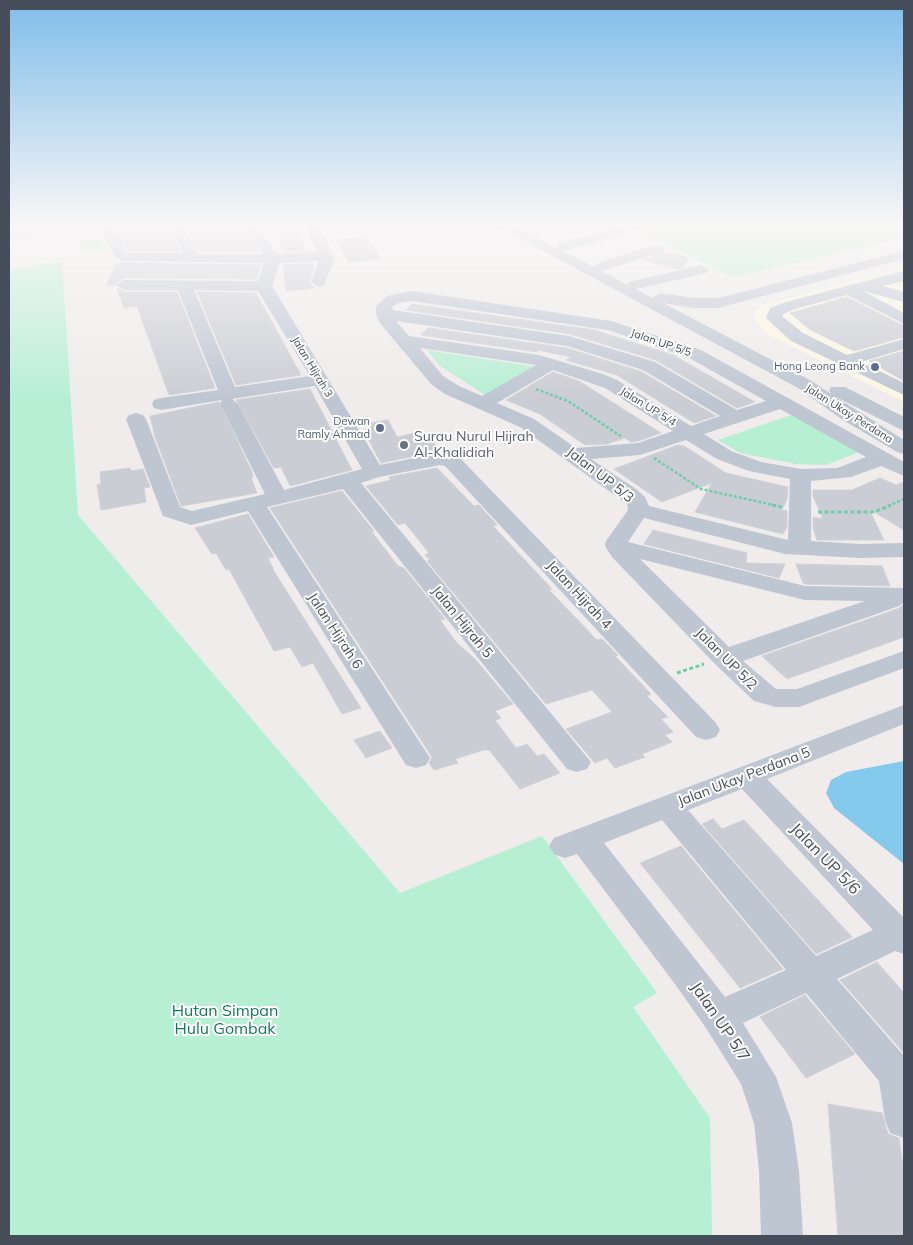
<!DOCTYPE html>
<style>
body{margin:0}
#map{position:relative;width:913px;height:1245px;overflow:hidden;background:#efeceb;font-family:Mulish,sans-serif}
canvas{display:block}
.frame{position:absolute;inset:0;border:10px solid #444d59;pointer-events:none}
</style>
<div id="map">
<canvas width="913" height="1245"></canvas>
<div class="frame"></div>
</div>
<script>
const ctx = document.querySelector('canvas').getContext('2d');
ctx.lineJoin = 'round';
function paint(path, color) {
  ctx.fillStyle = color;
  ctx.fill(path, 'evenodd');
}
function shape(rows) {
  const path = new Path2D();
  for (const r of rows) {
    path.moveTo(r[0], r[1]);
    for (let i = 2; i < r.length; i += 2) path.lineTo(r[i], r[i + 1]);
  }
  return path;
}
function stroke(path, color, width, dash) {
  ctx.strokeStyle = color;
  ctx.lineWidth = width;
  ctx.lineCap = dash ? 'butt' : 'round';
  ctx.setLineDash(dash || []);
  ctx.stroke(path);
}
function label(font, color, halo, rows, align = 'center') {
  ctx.font = font + ' Mulish,sans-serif';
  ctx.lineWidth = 4;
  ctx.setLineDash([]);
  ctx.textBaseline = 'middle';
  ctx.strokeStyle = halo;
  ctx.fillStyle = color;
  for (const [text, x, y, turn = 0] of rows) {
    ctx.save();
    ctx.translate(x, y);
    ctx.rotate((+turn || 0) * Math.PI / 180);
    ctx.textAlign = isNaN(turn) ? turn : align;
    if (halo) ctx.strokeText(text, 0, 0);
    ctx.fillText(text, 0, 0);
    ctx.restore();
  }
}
const commercial = shape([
 [904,267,904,402,767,334,757,324,754,314,760,306]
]);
const green = shape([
 [629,225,904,225,904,238,732,277],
 [100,237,107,249,85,252,79,240],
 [62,261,78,515,400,893,542,836,657,993,633,1007,710,1118,712,1236,9,1236,9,270],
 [427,350,458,355,537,367,485,395,440,366],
 [791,415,859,452,826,465,796,464,740,453,718,440]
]);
const water = shape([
 [904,761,904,864,834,808,826,793,831,780,846,772]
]);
const building = shape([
 [9,225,50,225,50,232,9,240,9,225],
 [114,225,166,225,180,251,128,251,114,225],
 [184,225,241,225,259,252,199,252,184,225],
 [278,225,296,225,305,251,282,252,278,225],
 [366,237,381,259,349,262,336,240,366,237],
 [663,253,675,254,690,258,681,268,676,269,643,260,663,253],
 [121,263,122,263,261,265,257,279,124,278,114,285,106,286,117,264,121,263],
 [312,263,314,268,309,283,315,288,286,291,283,265,312,263],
 [117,288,124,292,177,292,215,388,169,395,137,306,124,308,117,288],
 [197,292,256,293,301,375,236,385,197,292],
 [847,297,904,326,904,337,854,351,809,329,790,313,847,297],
 [412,304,594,330,673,355,755,402,737,408,656,360,570,334,406,310,412,304],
 [428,328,567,348,642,372,716,416,694,423,617,375,566,360,571,357,538,350,537,352,421,335,428,328],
 [904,351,904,381,869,361,904,351],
 [553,372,579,381,661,433,638,441,631,442,625,438,607,444,585,445,540,414,506,400,553,372],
 [310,389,352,470,290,486,281,467,274,468,236,400,310,389],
 [219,402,252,472,253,478,251,478,257,493,181,506,155,437,150,416,219,402],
 [388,420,397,437,423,431,439,448,424,451,426,453,424,454,381,463,365,433,369,432,365,424,388,420],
 [678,445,684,446,726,473,788,487,787,499,782,510,787,511,787,527,783,534,695,512,712,483,662,502,614,469,678,445],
 [130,468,131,471,143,469,150,487,144,488,146,502,101,510,97,485,101,484,100,472,130,468],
 [437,468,474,506,479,505,497,525,493,526,552,589,549,590,597,640,602,639,618,655,615,656,651,694,647,696,668,717,661,719,673,732,665,735,672,742,642,754,645,757,615,768,607,758,595,763,566,729,612,712,592,690,546,704,427,561,430,560,425,555,429,553,405,523,398,525,366,486,391,480,389,477,437,468],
 [880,478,896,485,904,482,904,530,869,509,884,540,817,540,813,528,813,517,823,519,813,496,813,490,852,490,880,478],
 [342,491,374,531,371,531,398,566,404,568,445,619,440,620,457,643,475,659,513,704,495,711,501,718,495,720,516,748,527,744,537,756,544,754,560,773,520,789,489,750,484,750,455,759,458,763,434,770,429,763,432,757,270,508,342,491],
 [248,514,274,557,268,558,275,573,361,708,342,714,313,663,302,667,290,647,274,651,229,569,226,570,216,553,212,554,195,528,248,514],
 [653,530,747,553,746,563,785,564,779,578,644,544,653,530],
 [796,564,882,566,890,586,805,584,803,583,796,564],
 [904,604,904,637,787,679,762,656,900,608,904,604],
 [380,731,392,748,366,758,354,740,380,731],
 [713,819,722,829,744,820,852,937,816,954,702,824,713,819],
 [681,846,783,969,740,988,640,863,681,846],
 [877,962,904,993,904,1053,840,980,877,962],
 [805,995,855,1054,806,1078,760,1017,805,995],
 [828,1104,882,1113,888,1134,899,1138,904,1176,904,1236,838,1236,828,1104]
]);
const pathFar1 = shape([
 [536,389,568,401,622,437],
 [654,458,701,489,778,506],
 [888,506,904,499]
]);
const path = shape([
 [772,505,782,507],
 [818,512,874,512,891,505],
 [677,673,704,664]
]);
const minor = shape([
 [98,225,112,225,127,253,183,253,168,225,182,225,198,254,263,254,243,225,257,225,277,254,317,252,305,225,319,225,333,256,333,263,324,285,319,287,311,282,319,261,279,263,272,286,380,465,440,453,459,457,716,723,720,730,716,737,706,740,696,737,445,466,440,465,379,477,361,483,591,762,587,769,577,772,567,769,343,489,267,507,430,758,426,765,416,768,406,765,248,511,191,525,163,516,126,419,129,415,136,413,143,415,146,419,180,507,192,511,265,494,220,404,222,400,161,410,154,408,152,404,154,400,161,398,218,390,178,290,124,290,116,285,124,280,258,281,264,263,122,261,115,257,98,225],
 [194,290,258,291,310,376,235,387,194,290],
 [315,386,362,469,284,490,238,404,232,399,315,386],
 [495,225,513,225,556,248,558,244,609,230,605,225,620,225,625,231,619,236,563,251,594,267,596,264,652,246,662,246,664,249,662,252,602,271,627,285,629,282,701,265,709,270,706,273,636,289,652,298,660,293,694,298,718,298,904,251,904,259,718,308,694,308,663,303,810,380,831,394,829,391,831,387,845,387,904,417,904,431,834,396,904,440,904,454,897,452,843,420,798,388,495,225],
 [904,271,904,281,883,286,904,292,904,302,863,291,904,313,904,324,847,295,798,308,783,314,783,317,803,333,847,355,904,339,904,349,861,362,904,383,904,395,791,341,766,318,770,308,786,302,904,271],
 [412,291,611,321,701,350,904,462,904,476,881,466,851,477,811,481,811,541,860,544,904,543,904,557,860,558,785,554,644,518,628,542,805,586,904,588,904,602,899,606,743,661,776,689,797,689,904,651,904,668,799,707,776,707,754,701,715,664,612,557,605,546,606,541,628,510,627,504,520,427,445,394,431,384,379,322,376,314,376,306,387,296,412,291],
 [412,301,608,330,689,358,766,401,737,410,655,362,569,336,393,310,392,307,398,303,412,301],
 [396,321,567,346,643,370,720,416,691,426,617,380,603,374,539,355,409,336,396,321],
 [420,348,536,365,482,396,459,386,443,376,420,348],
 [553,370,605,388,673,431,638,443,576,448,534,419,497,403,553,370],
 [780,409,866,457,837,468,801,469,761,462,731,451,704,434,780,409],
 [686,440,717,459,749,471,790,479,788,540,649,506,645,497,636,489,591,459,640,455,686,440],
 [640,559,805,600,865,601,729,647,640,559],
 [904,705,904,724,767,779,904,918,904,954,895,951,837,979,904,1056,904,1138,890,1133,885,1120,879,1081,806,993,743,1023,776,1077,792,1123,799,1171,803,1236,761,1236,759,1171,754,1123,741,1084,706,1028,675,984,577,854,565,858,554,854,549,846,554,838,904,705],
 [742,789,873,930,816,956,688,810,742,789],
 [662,820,786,970,725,997,604,843,662,820]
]);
const markers = [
 [875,367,5,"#5c6f8a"],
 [380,428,5,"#5c6f8a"],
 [404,445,5,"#6b7280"]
];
const farStreetnames = [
 ["Jalan UP 5/5",661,343,19],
 ["Jalan Hijrah 3",312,367,59],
 ["Jalan UP 5/4",648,407,32],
 ["Jalan Ukay Perdana",849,414,32]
];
const farServicenames = [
 ["Hong Leong Bank",865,367],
 ["Dewan",370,422],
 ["Ramly Ahmad",370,435]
];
const worshipNames = [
 ["Surau Nurul Hijrah",414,437],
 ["Al-Khalidiah",414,453]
];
const streetNames = [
 ["Jalan UP 5/3",600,475,38],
 ["Jalan Hijrah 4",579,595,47],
 ["Jalan Hijrah 5",462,622,51],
 ["Jalan Hijrah 6",335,631,57],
 ["Jalan UP 5/2",726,659,45],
 ["Jalan Ukay Perdana 5",744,777,-21]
];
const nearStreetnames = [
 ["Jalan UP 5/6",825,859,46],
 ["Jalan UP 5/7",720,1022,56]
];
const nearParknames = [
 ["Hutan Simpan",225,1011],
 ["Hulu Gombak",225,1029]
];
paint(commercial, '#fcf7e3');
paint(green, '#b7efd3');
paint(water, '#83caed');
paint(building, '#cbcdd4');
stroke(building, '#cfd1d8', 1);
stroke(pathFar1, '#6fcdaa', 2.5, [3, 2]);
stroke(path, '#6fcdaa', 3, [4, 2.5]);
paint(minor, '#bec6d2');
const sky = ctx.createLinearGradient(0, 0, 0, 400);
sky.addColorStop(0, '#7fbdea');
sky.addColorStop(0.56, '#f8f6f6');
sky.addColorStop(1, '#f8f6f600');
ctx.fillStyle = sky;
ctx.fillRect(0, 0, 913, 400);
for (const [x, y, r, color] of markers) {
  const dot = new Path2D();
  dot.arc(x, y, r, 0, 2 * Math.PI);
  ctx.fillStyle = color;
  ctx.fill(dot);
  stroke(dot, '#fff', 2);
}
label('11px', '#444d59', '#fff', farStreetnames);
label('11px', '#4e5e75', '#fff', farServicenames, 'right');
label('14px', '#5b616d', '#fff', worshipNames, 'left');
label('14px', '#444d59', '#fff', streetNames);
label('16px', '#444d59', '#fff', nearStreetnames);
label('16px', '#147b54', '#fff', nearParknames);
</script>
